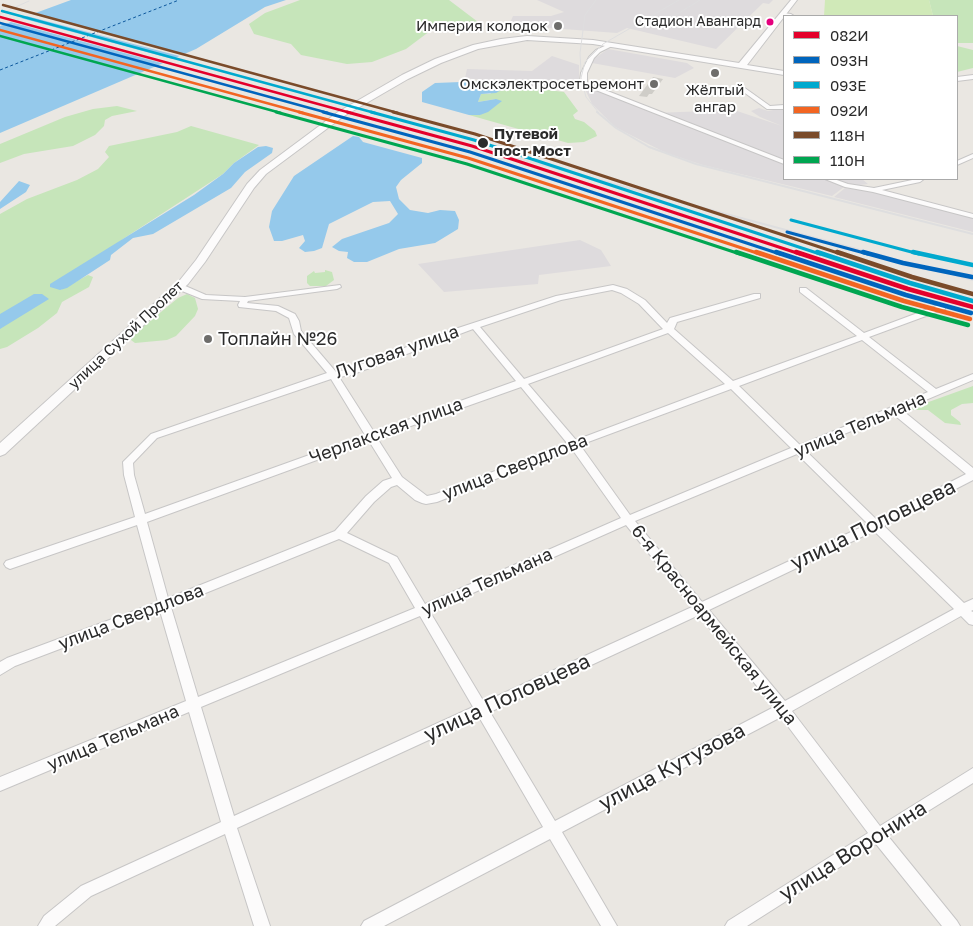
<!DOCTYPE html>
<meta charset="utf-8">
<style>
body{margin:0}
#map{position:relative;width:973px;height:926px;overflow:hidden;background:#eae7e2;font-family:"Golos Text",sans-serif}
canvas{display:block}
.legend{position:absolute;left:783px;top:15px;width:175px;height:165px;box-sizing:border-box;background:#fff;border:1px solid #aaa;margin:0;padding:6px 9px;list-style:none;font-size:15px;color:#2b2b2b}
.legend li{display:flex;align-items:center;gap:10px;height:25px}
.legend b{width:25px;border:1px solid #aaa}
</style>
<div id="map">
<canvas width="973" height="926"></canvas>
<ul class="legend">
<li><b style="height:6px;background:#e4002b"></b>082И</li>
<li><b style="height:6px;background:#0065bd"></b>093Н</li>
<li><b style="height:6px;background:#00a9ce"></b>093Е</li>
<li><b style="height:6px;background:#f26522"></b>092И</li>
<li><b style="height:6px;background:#7a4b2a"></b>118Н</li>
<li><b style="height:6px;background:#00a651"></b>110Н</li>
</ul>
</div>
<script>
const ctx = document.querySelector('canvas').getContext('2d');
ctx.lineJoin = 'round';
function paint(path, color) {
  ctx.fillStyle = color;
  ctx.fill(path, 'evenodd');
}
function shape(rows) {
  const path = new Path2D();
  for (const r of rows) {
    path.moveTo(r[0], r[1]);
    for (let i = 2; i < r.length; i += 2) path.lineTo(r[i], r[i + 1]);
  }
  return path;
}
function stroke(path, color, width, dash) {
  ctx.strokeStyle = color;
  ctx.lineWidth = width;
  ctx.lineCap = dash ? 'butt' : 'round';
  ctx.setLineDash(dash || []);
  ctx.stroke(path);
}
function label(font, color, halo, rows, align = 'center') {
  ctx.font = font + ' "Golos Text",sans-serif';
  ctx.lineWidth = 4;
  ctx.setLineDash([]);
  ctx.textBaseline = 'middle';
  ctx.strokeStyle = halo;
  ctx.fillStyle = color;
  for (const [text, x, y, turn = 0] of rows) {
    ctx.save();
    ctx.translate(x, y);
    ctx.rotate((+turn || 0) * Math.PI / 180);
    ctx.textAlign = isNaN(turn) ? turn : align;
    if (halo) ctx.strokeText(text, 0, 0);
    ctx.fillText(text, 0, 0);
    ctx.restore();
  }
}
const industrial = shape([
 [537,0,773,0,769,4,763,3,716,49,627,28,617,33,509,25,513,16,551,16,564,12],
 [608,49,687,63,694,68,675,78,592,63,595,58],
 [552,56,579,65,579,88,566,90,465,78,467,69,532,71],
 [584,87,587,87,654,113,734,110,782,126,760,117,751,111,759,108,768,111,784,108,784,179,862,179,868,184,844,187,832,196,703,165,666,153,615,127,592,104],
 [845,188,869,191,973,217,973,232,834,197],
 [580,240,601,250,611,266,539,275,538,284,444,292,418,264]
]);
const green = shape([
 [300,0,449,0,478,22,474,27,462,29,446,28,430,31,406,49,372,62,347,64,301,55,291,44,254,34,249,24,265,13],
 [929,0,973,0,973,43,957,43,957,16,933,16],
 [957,46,973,50,973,68,957,72],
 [469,80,564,92,578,111,573,115,575,119,584,122,595,131,597,136,584,142,568,143,469,115,480,115,496,99,478,102,481,94,490,94,497,88,488,88,481,83],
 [117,106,137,111,112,116,105,120,104,126,95,135,73,146,24,154,0,163,0,144,65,117,93,109],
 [191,126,259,145,234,163,223,174,123,239,60,290,88,275,93,277,89,287,62,302,57,313,38,328,7,347,0,349,0,214,27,199,77,180,98,169,109,157,105,152,109,146,177,132],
 [325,270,332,272,334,280,326,286,310,286,307,283,307,276,314,271,315,273,325,272],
 [187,294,195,298,198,309,195,316,176,336,167,340,135,343,131,340,133,335,178,298],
 [973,386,973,403,962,404,951,410,951,415,960,422,961,425,945,423,928,410,913,410,912,408]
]);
const pitch = shape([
 [825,0,929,0,933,16,824,16]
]);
const water = shape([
 [71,0,286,0,265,7,196,49,0,133,0,26],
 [469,80,481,83,488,88,497,88,501,90,496,93,481,94,478,102,496,99,502,101,488,112,480,115,469,115,422,102,422,92,435,83,461,82],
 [353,136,359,137,363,142,422,158,422,163,401,180,396,187,399,199,410,210,428,213,440,210,455,211,459,220,458,229,435,243,399,249,367,262,354,262,347,258,348,252,339,251,332,247,342,239,389,223,398,214,390,201,373,202,329,224,322,248,314,251,305,252,299,248,305,241,303,235,282,241,274,241,269,227,272,211,294,176],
 [266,146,273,148,272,153,245,172,231,188,153,234,133,238,111,255,110,260,67,288,60,290,50,287,50,284,194,195,223,174,234,163,258,147],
 [19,181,30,185,26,192,0,209,0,202],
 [34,294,42,294,49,299,0,329,0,314]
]);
const pier = shape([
 [29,13,188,55,183,57,23,15],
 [17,17,176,60,165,64,7,21]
]);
const ferry = shape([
 [0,70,179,0]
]);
const building = shape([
 [653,77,663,79,652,94,649,94,647,97,639,96]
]);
const street = shape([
 [783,13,791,14,794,16,781,16,783,13],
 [609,44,614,45,600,52,594,58,587,73,587,83,784,160,784,164,583,85,580,81,581,73,589,57,596,50,609,44],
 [738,86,742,86,770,106,784,105,784,109,767,109,738,88,738,86],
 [973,154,973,158,957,165,957,161,973,154],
 [825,179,834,179,848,184,874,188,917,179,924,179,920,182,882,190,973,214,973,218,873,192,845,187,825,179],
 [177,285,183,285,206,295,245,297,340,285,341,287,337,289,248,301,247,303,278,306,295,314,299,321,301,331,336,372,346,370,452,330,556,296,613,285,627,289,645,300,667,323,670,318,754,294,760,294,760,298,677,322,674,329,733,381,857,336,800,292,800,288,806,288,864,333,939,305,945,305,945,309,869,337,936,389,973,374,973,380,902,410,973,468,973,480,884,526,964,603,973,599,973,610,971,611,973,612,973,625,969,624,961,616,792,711,880,826,973,768,973,783,888,836,957,921,960,926,942,926,876,844,747,926,725,926,728,921,868,833,781,717,562,832,617,926,601,926,550,839,384,926,361,926,364,921,543,827,479,717,237,828,270,926,254,926,225,834,91,896,55,926,38,926,44,916,81,886,221,822,189,712,0,791,0,777,186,701,160,611,15,666,0,675,0,662,7,658,158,602,137,525,10,569,6,567,4,564,6,561,135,517,124,475,123,462,151,434,327,373,294,334,289,318,276,311,239,307,238,305,240,301,202,299,177,289,177,285],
 [612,290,621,293,639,304,663,329,524,379,480,327,561,300,612,290],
 [473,329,516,381,374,432,339,377,351,375,473,329],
 [668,333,725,384,576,440,528,384,668,333],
 [862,340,928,392,800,445,739,386,862,340],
 [331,379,365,435,145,514,134,475,133,463,157,438,331,379],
 [521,387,567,443,436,494,427,496,402,477,377,438,521,387],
 [731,389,791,448,630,515,580,445,731,389],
 [893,414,966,474,877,520,805,450,893,414],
 [369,441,392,478,383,481,366,496,335,531,168,598,147,522,369,441],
 [572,449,621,518,425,604,397,557,347,533,374,502,391,487,397,485,415,500,422,503,426,504,437,502,572,449],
 [797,454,868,524,702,602,635,521,797,454],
 [626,525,692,607,484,702,430,612,626,525],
 [874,531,954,609,785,701,709,610,874,531],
 [339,539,389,563,415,608,198,697,171,607,339,539],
 [699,615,774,707,555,821,490,712,699,615],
 [420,616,473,707,234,816,201,707,420,616]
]);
const secondary = shape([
 [791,0,797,0,747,65,784,71,784,75,593,44,527,40,478,49,441,63,408,79,344,116,266,174,254,188,205,262,188,284,5,454,0,456,0,443,180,280,196,260,247,184,260,170,338,112,402,75,435,59,473,45,501,39,527,36,593,40,739,63,791,0],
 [973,75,973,79,957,81,957,77,973,75]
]);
const railFar1 = shape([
 [0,14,29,1],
 [641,28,679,13,700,0],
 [581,71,580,53,585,15,596,0],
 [599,113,586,97,581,78,585,62,603,44,679,0]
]);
const rail = shape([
 [597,112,616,128,649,147,696,164,973,234],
 [472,146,973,280]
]);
const rail1Far2 = shape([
 [0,17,351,113]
]);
const rail1Far1 = shape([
 [347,112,472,146,800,254]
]);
const rail1 = shape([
 [796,252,908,289,973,307]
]);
const rail2Far2 = shape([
 [0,23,328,113]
]);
const rail2Far1 = shape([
 [323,112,470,152,780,254],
 [787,232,868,254]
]);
const rail2 = shape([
 [776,252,906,295,971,313],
 [863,252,903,263,972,277]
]);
const rail3Far2 = shape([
 [2,11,375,113]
]);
const rail3Far1 = shape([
 [371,112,474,140,820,254],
 [791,220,919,254]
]);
const rail3 = shape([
 [817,252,910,283,973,301],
 [913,252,973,265]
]);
const rail4Far2 = shape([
 [0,30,303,113]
]);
const rail4Far1 = shape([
 [299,112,468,158,760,254]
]);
const rail4 = shape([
 [756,252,904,301,970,319]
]);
const rail5Far2 = shape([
 [3,5,398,113]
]);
const rail5Far1 = shape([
 [393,112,475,134,841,254]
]);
const rail5 = shape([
 [837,252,912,277,973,294]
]);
const rail6Far2 = shape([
 [0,36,281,113]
]);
const rail6Far1 = shape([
 [276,112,467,164,740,254]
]);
const rail6 = shape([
 [736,252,902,307,968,325]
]);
const markers = [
 [770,22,4.5,"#e5007d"],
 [558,26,5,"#6e6d6b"],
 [715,73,5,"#6e6d6b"],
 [654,84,5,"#6e6d6b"],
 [483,143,6,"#2b2b2b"],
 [208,339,5,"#6e6d6b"]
];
const farBusnames = [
 ["Стадион Авангард",761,22]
];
const farPoinames = [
 ["Империя колодок",548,26],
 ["Омскэлектросетьремонт",644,84],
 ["Жёлтый",715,90,"center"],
 ["ангар",715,107,"center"]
];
const farStopnames = [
 ["Путевой",494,134],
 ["пост Мост",494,151]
];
const farStreetnames = [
 ["улица Сухой Пролет",126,335,-43]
];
const poiNames = [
 ["Топлайн №26",218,339]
];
const streetNames = [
 ["Луговая улица",397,352,-19],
 ["улица Тельмана",860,425,-23],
 ["Черлакская улица",386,431,-20],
 ["улица Свердлова",515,467,-21],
 ["улица Тельмана",487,582,-24],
 ["улица Свердлова",131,617,-21],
 ["6-я Красноармейская улица",714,625,51],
 ["улица Тельмана",113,738,-23]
];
const nearStreetnames = [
 ["улица Половцева",873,525,-26],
 ["улица Половцева",507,698,-25],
 ["улица Кутузова",672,767,-28],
 ["улица Воронина",853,851,-32]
];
paint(industrial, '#dedbdd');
paint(green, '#c6e5ba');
paint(pitch, '#d0e9b8');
paint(water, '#95c9eb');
paint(pier, '#eae7e2');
stroke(ferry, '#0d589d', 1, [3, 2.5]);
paint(building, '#cfcdc8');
stroke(street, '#c7c6c6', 2);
stroke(secondary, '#c7c6c6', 2);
paint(street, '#fcfbfb');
paint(secondary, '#fcfbfb');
stroke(railFar1, '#dededf', 1);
stroke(rail, '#dededf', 2);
stroke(rail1Far2, '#e4002b', 2.5);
stroke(rail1Far1, '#e4002b', 3);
stroke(rail1, '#e4002b', 4.5);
stroke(rail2Far2, '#0065bd', 2.5);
stroke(rail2Far1, '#0065bd', 3);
stroke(rail2, '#0065bd', 4.5);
stroke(rail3Far2, '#00a9ce', 2.5);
stroke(rail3Far1, '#00a9ce', 3);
stroke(rail3, '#00a9ce', 4.5);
stroke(rail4Far2, '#f26522', 2.5);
stroke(rail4Far1, '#f26522', 3);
stroke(rail4, '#f26522', 4.5);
stroke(rail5Far2, '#7a4b2a', 2.5);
stroke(rail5Far1, '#7a4b2a', 3);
stroke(rail5, '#7a4b2a', 4.5);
stroke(rail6Far2, '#00a651', 2.5);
stroke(rail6Far1, '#00a651', 3);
stroke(rail6, '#00a651', 4.5);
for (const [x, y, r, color] of markers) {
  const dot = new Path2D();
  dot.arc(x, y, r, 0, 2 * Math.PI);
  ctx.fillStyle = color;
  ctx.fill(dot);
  stroke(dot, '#fff', 2);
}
label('14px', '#2b2b2b', '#fff', farBusnames, 'right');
label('15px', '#2b2b2b', '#fff', farPoinames, 'right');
label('bold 15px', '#2b2b2b', '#fff', farStopnames, 'left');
label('15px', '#2b2b2b', '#fff', farStreetnames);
label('18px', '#2b2b2b', '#fff', poiNames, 'left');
label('18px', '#2b2b2b', '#fff', streetNames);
label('21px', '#2b2b2b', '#fff', nearStreetnames);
</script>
